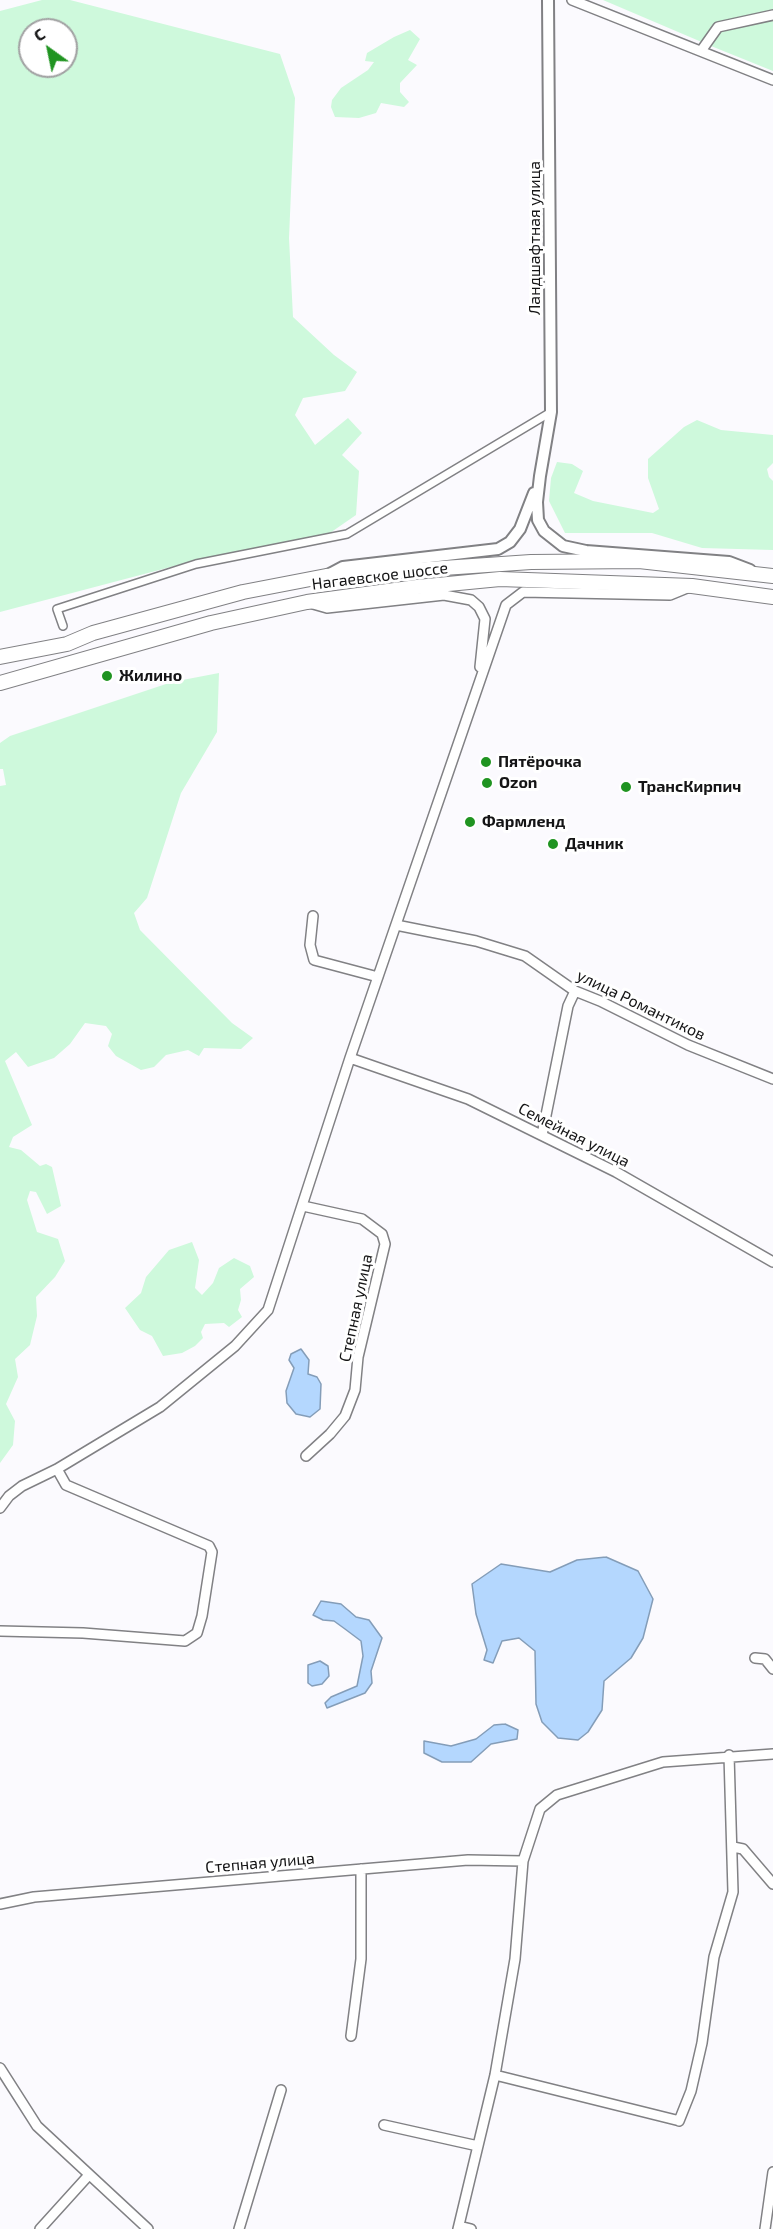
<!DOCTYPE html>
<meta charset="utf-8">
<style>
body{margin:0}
#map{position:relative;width:773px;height:2229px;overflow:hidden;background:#fbfafe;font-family:"Exo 2",sans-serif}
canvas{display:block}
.north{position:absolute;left:18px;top:18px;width:60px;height:60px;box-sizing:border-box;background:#fff;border:2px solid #a1a1a2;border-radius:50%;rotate:327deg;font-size:16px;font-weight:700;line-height:24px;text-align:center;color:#151516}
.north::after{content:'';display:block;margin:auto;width:21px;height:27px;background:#209421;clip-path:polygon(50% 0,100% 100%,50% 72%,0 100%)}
</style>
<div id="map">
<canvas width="773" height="2229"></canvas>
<div class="north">С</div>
</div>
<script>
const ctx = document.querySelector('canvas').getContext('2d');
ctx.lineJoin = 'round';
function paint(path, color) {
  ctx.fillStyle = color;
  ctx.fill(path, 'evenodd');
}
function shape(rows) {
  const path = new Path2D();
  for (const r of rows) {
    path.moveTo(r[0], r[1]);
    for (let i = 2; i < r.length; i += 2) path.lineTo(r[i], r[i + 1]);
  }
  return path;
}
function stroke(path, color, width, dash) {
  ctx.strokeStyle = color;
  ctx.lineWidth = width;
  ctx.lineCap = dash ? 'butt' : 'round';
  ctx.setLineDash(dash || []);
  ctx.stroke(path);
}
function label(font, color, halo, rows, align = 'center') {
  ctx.font = font + ' "Exo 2",sans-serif';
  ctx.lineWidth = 6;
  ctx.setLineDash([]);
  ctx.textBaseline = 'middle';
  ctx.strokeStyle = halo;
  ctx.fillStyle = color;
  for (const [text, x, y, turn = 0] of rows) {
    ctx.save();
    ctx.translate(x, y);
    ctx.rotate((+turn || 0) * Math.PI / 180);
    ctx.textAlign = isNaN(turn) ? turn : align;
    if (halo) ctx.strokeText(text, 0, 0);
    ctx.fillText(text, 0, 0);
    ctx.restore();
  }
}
const green = shape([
 [42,0,70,0,280,54,295,98,289,238,293,317,334,355,357,372,345,391,303,398,295,415,315,445,348,418,362,433,342,455,359,471,356,515,327,535,270,553,201,559,0,612,0,11],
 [30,30,66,30,66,66,30,66],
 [603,0,773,0,773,71,711,46],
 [410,30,420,39,408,60,417,65,400,83,400,92,409,102,404,107,381,103,376,113,359,118,335,117,331,107,332,100,341,88,368,70,374,62,365,61,367,53,394,37],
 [697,420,721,430,773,435,773,463,767,469,769,477,773,481,773,550,702,548,652,533,565,533,549,501,551,478,557,462,572,464,583,471,574,493,593,501,653,513,659,509,648,478,648,459,684,427],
 [219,673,217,732,181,793,147,898,134,913,140,930,232,1023,253,1038,241,1049,204,1048,199,1056,188,1050,166,1055,154,1067,141,1070,116,1056,108,1046,112,1034,106,1026,85,1023,70,1044,54,1058,28,1067,16,1052,5,1061,32,1125,13,1137,9,1147,21,1150,40,1166,46,1164,52,1167,61,1206,47,1214,36,1192,30,1191,27,1200,37,1232,58,1239,65,1261,55,1277,36,1297,37,1316,30,1345,15,1359,18,1377,6,1404,15,1421,13,1445,0,1463,0,786,6,785,3,769,0,769,0,743,10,736,172,682],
 [192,1242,199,1260,195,1288,202,1295,213,1283,219,1268,234,1258,250,1266,254,1277,240,1289,241,1300,238,1310,242,1317,229,1327,224,1323,205,1324,201,1332,203,1338,195,1346,182,1353,163,1356,152,1336,140,1330,125,1308,141,1293,146,1277,169,1250]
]);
const water = shape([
 [301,1349,309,1360,308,1374,317,1377,321,1384,320,1409,310,1417,296,1414,287,1403,286,1391,294,1368,289,1360,291,1354,301,1349],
 [606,1557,638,1571,653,1599,643,1638,631,1658,604,1681,602,1710,588,1732,578,1740,558,1738,542,1722,536,1704,535,1651,519,1638,502,1641,493,1663,484,1660,487,1650,476,1614,472,1584,501,1564,550,1572,577,1560,606,1557],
 [321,1601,341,1604,356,1617,369,1620,382,1638,371,1671,372,1683,365,1693,327,1708,325,1703,331,1697,357,1686,363,1656,361,1641,345,1629,334,1621,323,1620,313,1615,321,1601],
 [320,1661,328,1666,329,1676,322,1684,312,1686,308,1683,308,1665,320,1661],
 [505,1724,518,1730,517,1739,491,1744,471,1762,442,1762,424,1753,424,1741,451,1746,476,1739,494,1725,505,1724]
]);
const pedestrian = shape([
 [63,626,57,609,196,564,347,534,551,412]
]);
const minor = shape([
 [572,0,773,80],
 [701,51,718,27,773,15],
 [313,604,327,608,444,595,471,600,479,607,485,619,480,667],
 [313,916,310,945,314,960,378,977],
 [396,925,476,941,525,956,575,991,600,1001,688,1045,773,1079],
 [350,1058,468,1099,616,1172,773,1262],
 [542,1135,568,1006,575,991],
 [303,1206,362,1219,382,1234,385,1244,358,1357,355,1390,345,1416,330,1434,306,1456],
 [0,1508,9,1496,22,1486,57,1469,160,1407,235,1346,268,1310,350,1058,506,605,523,592,670,595,687,588],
 [0,1631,83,1633,185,1641,197,1633,202,1616,212,1552,209,1546,66,1485,57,1469],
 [755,1658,765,1659,773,1669],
 [733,1847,743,1849,773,1884],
 [0,1904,34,1897,468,1860,523,1861],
 [351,2036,361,1959,361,1869],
 [0,2068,37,2126,148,2229],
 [495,2075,676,2120],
 [679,2121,691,2091,702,2043,714,1957,733,1892,729,1755],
 [384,2125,478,2146],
 [459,2226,471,2229],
 [40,2229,88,2176],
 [239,2229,281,2090],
 [458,2229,495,2075,515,1959,523,1861,540,1809,557,1795,663,1762,773,1754],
 [765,2229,773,2172]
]);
const tertiary = shape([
 [548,0,551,412,540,476,537,502,538,520,544,531,563,546,586,551,729,562,750,570],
 [328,575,343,567,498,549,510,542,520,529,534,493]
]);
const primary = shape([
 [0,657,67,644,93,633,243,592,326,576,531,562,639,561,773,576],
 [0,683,211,623,307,602,417,587,500,579,692,586,773,597]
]);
const markers = [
 [107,676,6,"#209421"],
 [486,762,6,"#209421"],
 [487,783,6,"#209421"],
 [626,787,6,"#209421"],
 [470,822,6,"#209421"],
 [553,844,6,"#209421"]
];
const streetNames = [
 ["Ландшафтная улица",535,238,-90],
 ["Нагаевское шоссе",380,576,-7],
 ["улица Романтиков",641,1005,26],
 ["Семейная улица",574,1135,27],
 ["Степная улица",356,1308,-78],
 ["Степная улица",260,1863,-5]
];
const poiNames = [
 ["Жилино",119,676],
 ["Пятёрочка",498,762],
 ["Ozon",499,783],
 ["ТрансКирпич",638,787],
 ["Фармленд",482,822],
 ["Дачник",565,844]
];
paint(green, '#cef9dc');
paint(water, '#b4d7fe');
stroke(water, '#849db8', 1.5);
stroke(pedestrian, '#818184', 10);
stroke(minor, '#818184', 12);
stroke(tertiary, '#818184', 14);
stroke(primary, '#818184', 16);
stroke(pedestrian, '#fff', 7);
stroke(minor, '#fff', 9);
stroke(tertiary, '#fff', 10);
stroke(primary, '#fff', 14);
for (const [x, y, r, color] of markers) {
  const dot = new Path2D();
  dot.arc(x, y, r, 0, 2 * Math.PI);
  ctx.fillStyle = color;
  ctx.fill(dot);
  stroke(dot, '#fff', 2);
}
label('16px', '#151516', '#fff', streetNames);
label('bold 16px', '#151516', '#fff', poiNames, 'left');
</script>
